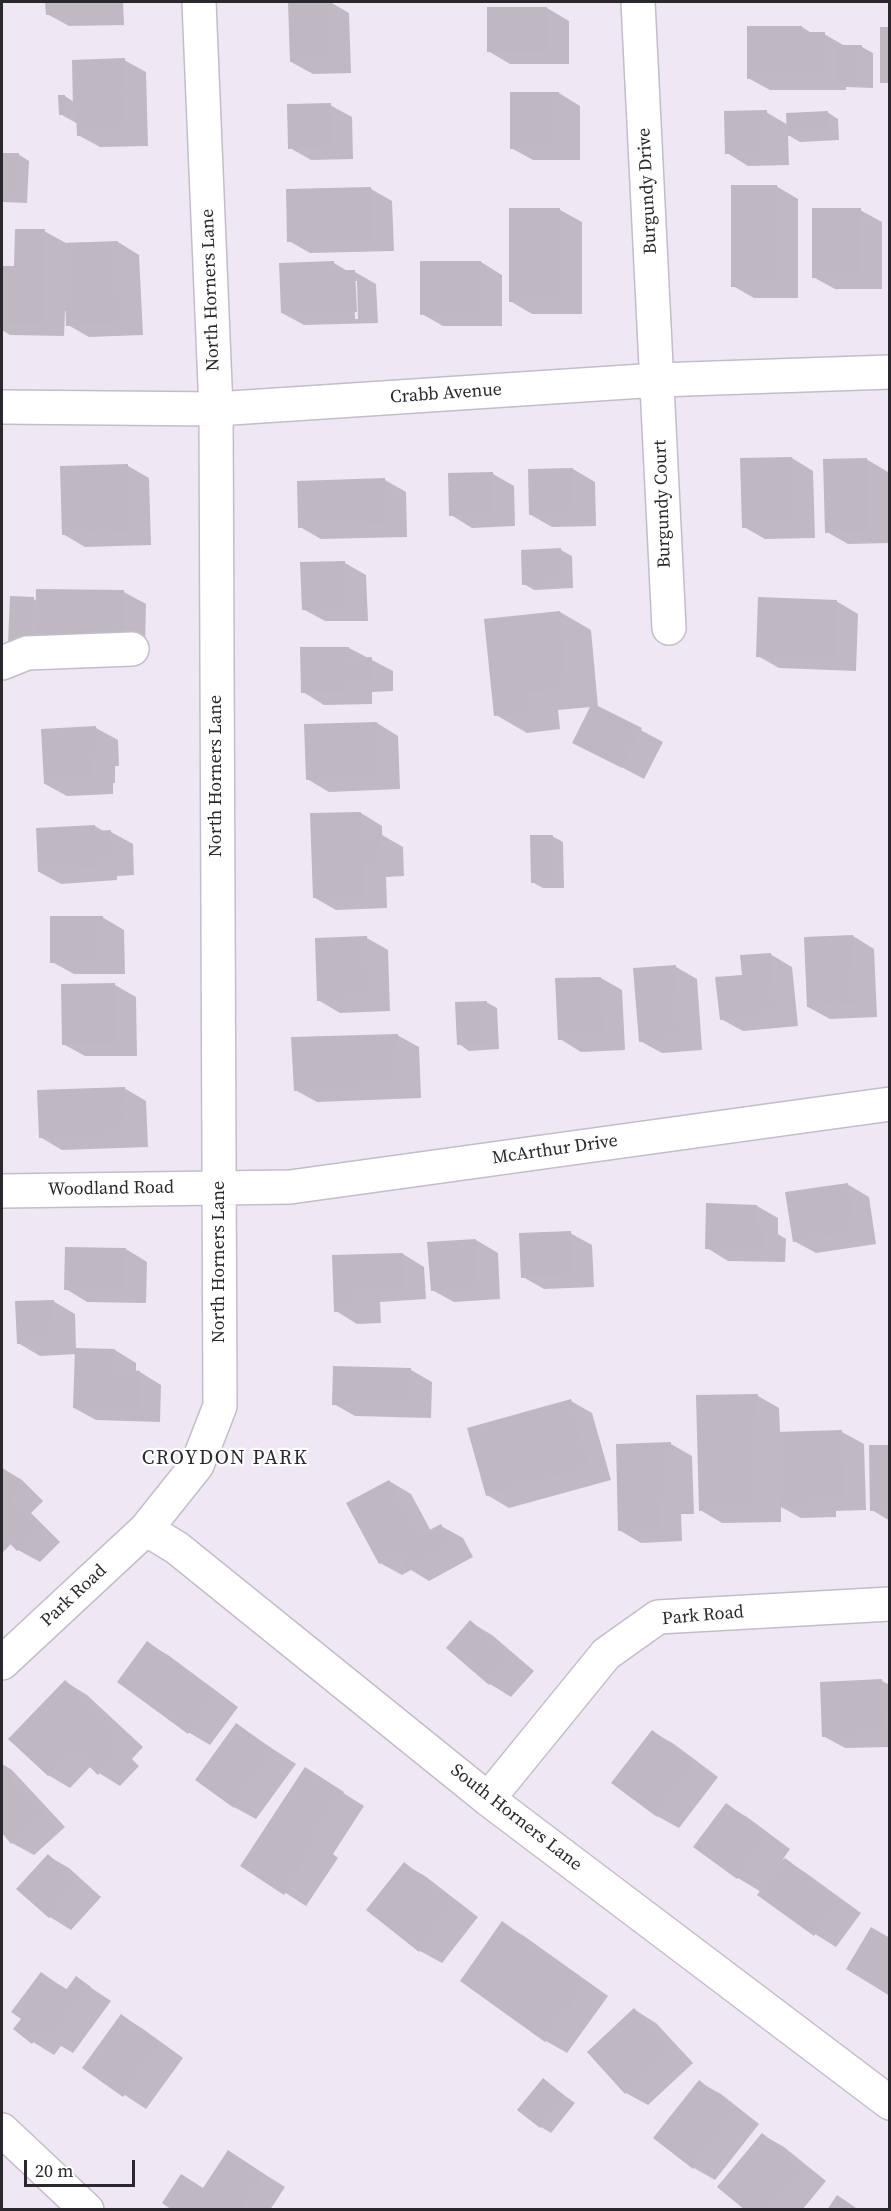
<!DOCTYPE html>
<style>
body{margin:0}
#map{position:relative;width:891px;height:2211px;overflow:hidden;background:#efe8f4;font-family:"Source Serif 4",serif}
canvas{display:block}
.frame{position:absolute;inset:0;border:3px solid #2b282d;pointer-events:none}
.scale{position:absolute;left:24px;top:2160px;width:111px;height:27px;box-sizing:border-box;border:3px solid #2b282d;border-top:0;padding-left:8px;font-size:18px;line-height:21px;white-space:nowrap;color:#2b282d;-webkit-text-stroke:4px #fff;paint-order:stroke}
</style>
<div id="map">
<canvas width="891" height="2211"></canvas>
<div class="frame"></div>
<div class="scale">20 m</div>
</div>
<script>
const ctx = document.querySelector('canvas').getContext('2d');
ctx.lineJoin = 'round';
function paint(path, color) {
  ctx.fillStyle = color;
  ctx.fill(path, 'evenodd');
}
function shape(rows) {
  const path = new Path2D();
  for (const r of rows) {
    path.moveTo(r[0], r[1]);
    for (let i = 2; i < r.length; i += 2) path.lineTo(r[i], r[i + 1]);
  }
  return path;
}
function stroke(path, color, width, dash) {
  ctx.strokeStyle = color;
  ctx.lineWidth = width;
  ctx.lineCap = dash ? 'butt' : 'round';
  ctx.setLineDash(dash || []);
  ctx.stroke(path);
}
function label(font, color, halo, rows, align = 'center') {
  ctx.font = font + ' "Source Serif 4",serif';
  ctx.lineWidth = 4.5;
  ctx.setLineDash([]);
  ctx.textBaseline = 'middle';
  ctx.strokeStyle = halo;
  ctx.fillStyle = color;
  for (const [text, x, y, turn = 0] of rows) {
    ctx.save();
    ctx.translate(x, y);
    ctx.rotate((+turn || 0) * Math.PI / 180);
    ctx.textAlign = isNaN(turn) ? turn : align;
    if (halo) ctx.strokeText(text, 0, 0);
    ctx.fillText(text, 0, 0);
    ctx.restore();
  }
}
const shadow = shape([
 [47,2,123,2,124,25,69,26,47,14],
 [290,2,330,2,349,13,351,73,313,74,291,62],
 [488,8,547,8,569,21,569,64,510,64,488,51],
 [802,27,813,34,824,34,847,47,862,47,873,53,873,88,846,87,846,90,770,90,748,78],
 [124,60,146,72,148,146,100,147,78,135,78,124,60,114,65,96,74,102],
 [559,93,580,106,580,160,533,160,511,148],
 [330,105,352,117,353,159,311,160,290,148],
 [766,112,788,125,827,112,838,119,839,140,800,142,788,135,789,165,748,166,727,153],
 [2,154,18,154,29,161,27,203,2,202],
 [776,186,798,199,798,298,754,298,733,286],
 [371,189,392,201,394,251,310,253,289,241],
 [510,210,560,210,582,222,582,314,532,314,510,301],
 [860,210,882,222,882,289,835,289,813,277],
 [44,231,66,243,118,242,139,255,143,335,89,337,68,325,67,311,65,311,64,336,10,335,2,330,2,267,16,267],
 [481,262,502,275,502,326,443,326,422,314],
 [334,263,349,272,355,272,376,284,378,323,304,325,282,313],
 [354,281,357,281,358,319,355,319],
 [792,458,813,471,815,538,765,539,744,527],
 [866,459,888,472,890,543,848,544,827,532],
 [128,466,149,478,151,545,85,547,63,534],
 [573,469,595,482,596,526,552,527,531,515,530,470],
 [493,474,514,486,515,526,472,528,451,515],
 [385,480,406,492,407,537,321,539,300,527],
 [561,550,572,556,573,588,534,590,524,584],
 [345,563,366,575,368,621,325,621,303,609],
 [124,592,146,604,145,647,20,649,33,599,37,601],
 [836,601,858,614,856,671,779,668,758,656],
 [560,612,591,630,598,707,663,742,644,779,574,742,591,707,558,710,560,729,527,733,496,715],
 [349,648,393,671,393,691,372,692,372,704,324,705,303,692,302,649],
 [377,723,398,736,400,789,329,792,307,779],
 [96,728,118,740,119,766,115,766,115,783,113,783,113,794,67,796,45,784],
 [361,813,382,826,382,835,403,847,404,876,386,877,387,908,336,910,315,898],
 [95,826,105,832,111,832,133,844,134,875,117,876,117,880,61,884,39,872],
 [552,836,563,842,564,888,543,888,532,882],
 [102,917,124,930,125,974,74,974,52,962],
 [853,936,874,949,877,1017,830,1019,808,1007],
 [367,938,388,950,390,1011,340,1013,318,1000],
 [770,954,792,967,798,1026,743,1031,721,1019,743,976],
 [676,967,697,979,702,1050,662,1053,640,1041],
 [601,978,622,990,625,1050,581,1052,560,1039],
 [115,985,136,997,137,1056,85,1056,63,1044],
 [486,1002,497,1008,499,1049,469,1051,459,1044],
 [397,1035,419,1047,421,1098,317,1102,295,1090],
 [124,1088,146,1101,148,1147,62,1150,40,1137],
 [847,1184,869,1197,876,1244,816,1253,794,1241],
 [757,1206,778,1218,778,1234,786,1239,785,1262,728,1261,707,1248],
 [570,1233,592,1245,594,1287,544,1289,523,1277],
 [476,1240,498,1253,500,1299,454,1302,432,1290],
 [126,1249,147,1262,146,1303,87,1302,66,1289],
 [403,1254,424,1267,426,1299,380,1302,381,1323,357,1324,336,1311,334,1257],
 [53,1301,75,1314,76,1349,115,1350,136,1363,136,1372,140,1372,161,1385,160,1422,96,1420,74,1408,76,1354,40,1356,18,1343],
 [411,1370,432,1382,431,1418,355,1416,334,1404],
 [758,1396,779,1408,780,1433,842,1432,864,1444,866,1510,836,1511,836,1517,801,1518,781,1507,781,1522,722,1523,700,1510],
 [571,1401,592,1413,611,1480,509,1508,487,1495],
 [671,1444,692,1456,694,1514,681,1514,682,1541,641,1543,619,1530],
 [890,1446,890,1521,872,1510],
 [2,1468,22,1480,43,1501,31,1513,60,1542,40,1562,18,1550,12,1543,2,1553],
 [389,1481,411,1494,431,1531,441,1526,463,1538,473,1557,429,1581,411,1570,402,1575,380,1563],
 [470,1622,492,1635,534,1671,511,1697,490,1684,448,1647],
 [147,1643,168,1655,238,1707,210,1745,188,1732],
 [882,1681,890,1685,890,1747,845,1748,823,1736],
 [66,1682,87,1695,143,1747,132,1759,139,1766,120,1786,99,1773,91,1766,70,1788,48,1775],
 [236,1725,296,1764,256,1819,234,1807],
 [653,1732,674,1744,718,1777,679,1828,657,1816],
 [2,1764,12,1770,65,1827,34,1855,12,1843,2,1831],
 [326,1782,364,1806,333,1854,338,1858,306,1906,242,1865],
 [726,1805,747,1817,790,1849,783,1859,806,1873,861,1913,836,1947,815,1934,761,1892,738,1878],
 [48,1856,69,1868,101,1897,71,1930,50,1917,18,1889],
 [404,1864,425,1876,478,1917,442,1963,420,1951,368,1910],
 [502,1923,524,1936,608,1996,567,2053,546,2041,462,1981],
 [42,1974,68,1990,76,1978,111,2001,73,2053,61,2046,54,2055,33,2042,23,2018],
 [635,2010,656,2023,693,2063,648,2105,626,2093],
 [122,2016,143,2029,183,2058,146,2109,84,2068],
 [543,2080,575,2103,551,2133,541,2127],
 [699,2082,721,2094,759,2124,715,2180,694,2168],
 [763,2135,784,2147,826,2181,802,2210,747,2210],
 [229,2152,285,2187,270,2210,175,2210,182,2176,204,2189]
]);
const building = shape([
 [45,2,102,2,103,14,46,15],
 [288,2,328,2,330,62,290,62],
 [487,7,547,7,547,52,487,52],
 [747,26,802,26,802,32,825,32,825,79,747,79],
 [880,27,890,27,890,83,880,83],
 [836,45,862,45,862,83,836,83],
 [125,58,127,134,77,136,76,114,59,115,58,95,65,95,65,110,73,110,72,60],
 [510,92,559,92,559,149,510,149],
 [331,103,332,147,288,149,287,104],
 [767,110,768,153,725,154,724,111],
 [828,111,829,134,787,136,786,113],
 [2,153,19,153,17,198,2,197],
 [731,185,777,185,777,287,731,287],
 [371,187,373,240,287,242,286,189],
 [509,208,560,208,560,302,509,302],
 [812,208,861,208,861,278,812,278],
 [15,229,45,229,43,325,2,324,2,266,14,266],
 [118,241,121,323,66,326,64,243],
 [334,261,334,270,355,270,357,312,281,313,279,263],
 [420,261,481,261,481,315,420,315],
 [792,457,794,527,742,528,740,458],
 [867,458,869,532,825,533,823,459],
 [128,464,130,533,62,535,60,466],
 [573,468,574,514,529,515,528,469],
 [493,472,494,515,449,516,448,473],
 [385,478,386,525,298,528,297,481],
 [561,548,563,583,522,585,521,550],
 [345,561,347,609,302,610,300,562],
 [36,589,124,590,124,636,35,634],
 [10,596,34,597,32,644,8,644],
 [758,597,837,600,835,659,756,657],
 [560,611,568,689,528,693,530,712,494,716,484,619],
 [300,647,349,647,349,658,372,657,372,680,350,680,350,692,301,693],
 [592,703,642,728,622,768,572,743],
 [377,722,379,778,306,780,304,724],
 [96,726,98,755,93,755,94,771,92,771,92,782,44,784,41,729],
 [361,812,361,834,382,833,383,864,365,865,366,897,313,898,310,813],
 [95,825,95,831,111,830,113,863,96,864,96,869,38,872,36,828],
 [530,835,553,835,554,882,531,883],
 [50,916,103,916,104,962,50,963],
 [853,935,856,1005,807,1007,804,937],
 [367,936,369,999,317,1001,315,938],
 [771,953,777,1014,720,1020,715,977,742,975,740,955],
 [676,965,681,1038,639,1042,633,968],
 [601,977,604,1038,558,1040,555,978],
 [115,983,116,1044,62,1045,61,984],
 [487,1001,488,1044,457,1045,455,1002],
 [398,1034,400,1086,294,1091,291,1037],
 [125,1087,127,1135,39,1138,37,1090],
 [848,1183,856,1232,793,1242,785,1192],
 [706,1203,757,1205,757,1225,765,1225,764,1250,705,1249],
 [571,1231,573,1275,521,1278,519,1233],
 [476,1239,479,1288,431,1291,427,1242],
 [65,1247,126,1248,125,1292,64,1290],
 [403,1253,404,1288,359,1290,360,1311,334,1312,332,1255],
 [54,1300,55,1343,17,1344,15,1301],
 [75,1348,115,1349,114,1369,140,1371,139,1411,73,1408],
 [333,1366,411,1368,410,1407,332,1405],
 [758,1394,760,1510,699,1511,696,1395],
 [571,1399,590,1468,486,1496,467,1428],
 [842,1430,844,1498,814,1500,814,1506,778,1507,776,1432],
 [671,1442,672,1502,659,1502,660,1530,618,1531,616,1444],
 [869,1445,890,1445,890,1511,870,1511],
 [2,1467,22,1488,11,1500,40,1529,17,1551,2,1535],
 [389,1480,420,1535,441,1524,452,1545,406,1570,398,1553,379,1564,346,1503],
 [470,1620,513,1658,489,1685,446,1648],
 [147,1641,218,1693,188,1734,117,1682],
 [882,1679,884,1735,822,1737,820,1682],
 [65,1680,123,1734,111,1746,119,1753,98,1775,73,1751,48,1776,8,1739],
 [236,1723,275,1751,234,1808,195,1780],
 [652,1730,697,1764,657,1817,611,1783],
 [305,1767,344,1792,312,1841,317,1844,284,1895,240,1866],
 [2,1768,44,1814,11,1844,2,1833],
 [726,1803,770,1835,737,1879,693,1847],
 [48,1854,80,1884,49,1918,16,1889],
 [785,1858,841,1900,814,1936,757,1895],
 [404,1862,457,1904,419,1952,366,1910],
 [502,1921,587,1983,545,2042,460,1981],
 [871,1927,890,1938,890,1996,846,1969],
 [41,1972,66,1990,76,1976,91,1987,51,2042,39,2034,32,2044,13,2029,21,2019,11,2012],
 [634,2008,672,2050,625,2094,587,2052],
 [121,2014,162,2044,123,2097,82,2068],
 [543,2078,565,2096,540,2128,517,2110],
 [699,2080,738,2111,693,2169,653,2138],
 [762,2133,805,2168,771,2210,745,2210,717,2187],
 [228,2150,264,2174,241,2210,172,2210,162,2203,181,2174,203,2188],
 [837,2195,859,2210,827,2210]
]);
const minor = shape([
 [638,2,669,628],
 [2,407,216,409,658,380,890,372],
 [2,663,27,653,132,649],
 [2,1191,290,1187,890,1104],
 [146,1529,177,1548,488,1799,890,2103],
 [2,1663,146,1529,197,1465,220,1406,216,409,199,2],
 [488,1799,606,1654,658,1617,890,1604],
 [2,2130,87,2210]
]);
const streetNames = [
 ["Burgundy Drive",648,191,-93],
 ["North Horners Lane",211,290,-92],
 ["Crabb Avenue",446,394,-4],
 ["Burgundy Court",663,504,-92],
 ["North Horners Lane",216,776,-90],
 ["McArthur Drive",555,1150,-8],
 ["Woodland Road",111,1189,-1],
 ["North Horners Lane",219,1262,-90],
 ["Park Road",74,1596,-43],
 ["Park Road",703,1616,-5],
 ["South Horners Lane",516,1818,38]
];
const neighbourhoodNames = [
 ["CROYDON PARK",225,1459]
];
paint(shadow, '#0003');
paint(building, '#beb8c3');
stroke(minor, '#c3bdc9', 36);
stroke(minor, '#fff', 33);
label('18px', '#2b282d', '#fff', streetNames);
ctx.letterSpacing = '1.5px';
label('20px', '#2b282d', '#fff', neighbourhoodNames);
ctx.letterSpacing = '0px';
</script>
